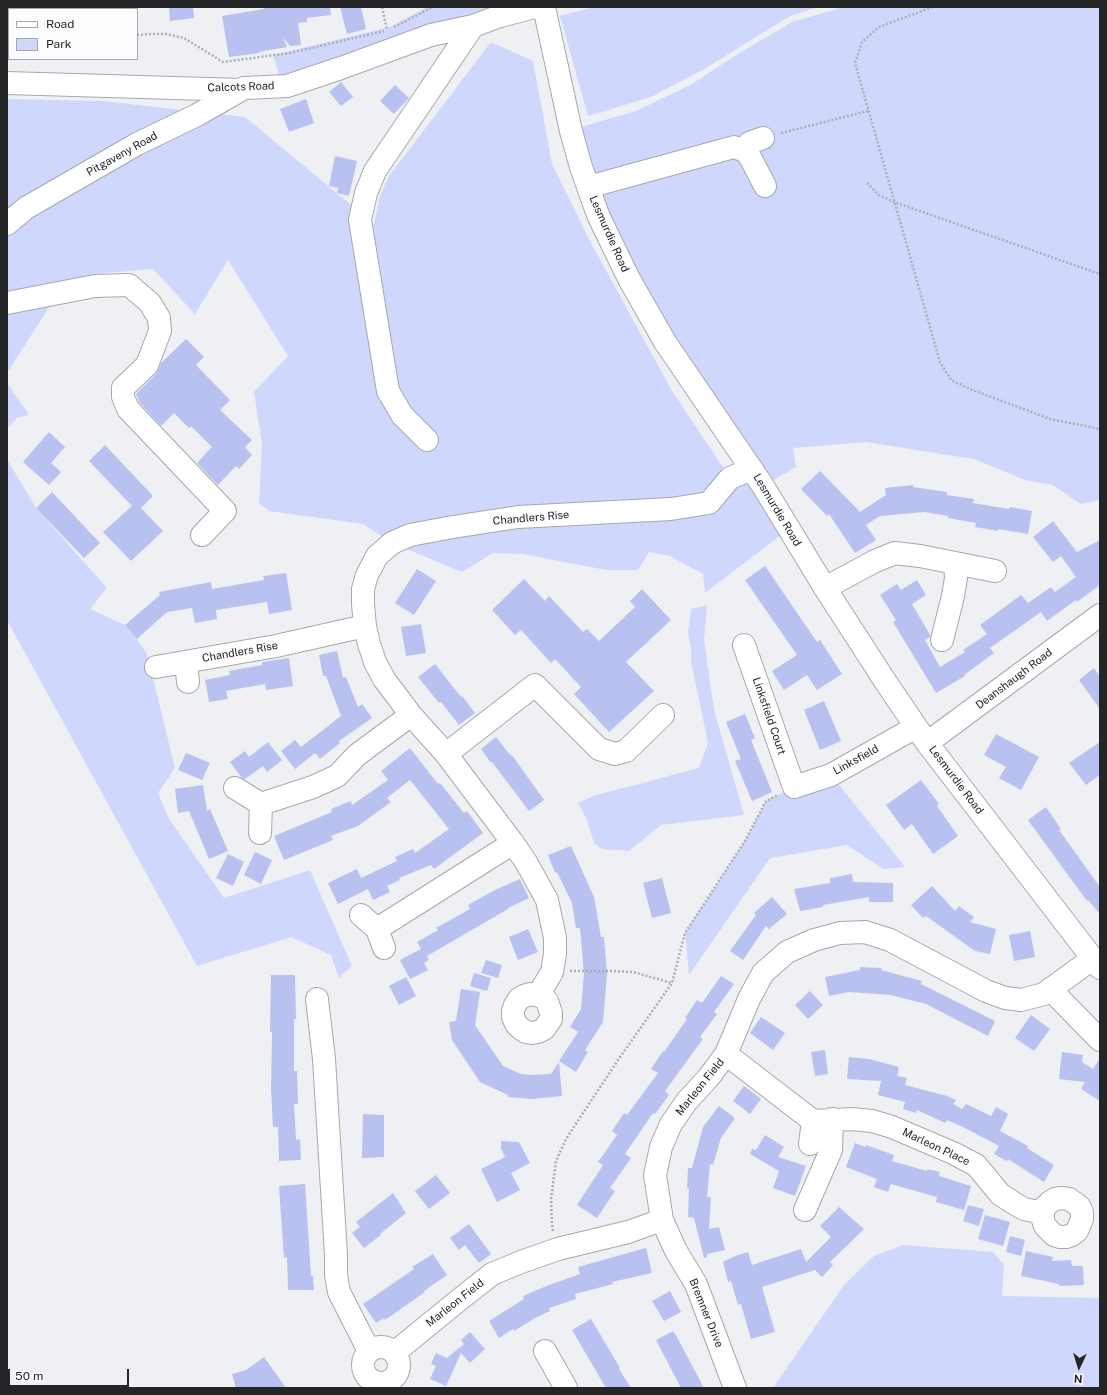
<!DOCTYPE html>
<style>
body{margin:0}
#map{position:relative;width:1107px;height:1395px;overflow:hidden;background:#eff0f4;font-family:"Public Sans",sans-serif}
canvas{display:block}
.frame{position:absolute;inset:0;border:8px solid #242526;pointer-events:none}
.legend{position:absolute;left:8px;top:8px;width:130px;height:52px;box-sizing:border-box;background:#fdfdff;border:1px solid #a6a7a8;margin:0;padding:5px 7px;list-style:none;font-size:12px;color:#242526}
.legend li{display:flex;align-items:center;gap:8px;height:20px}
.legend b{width:20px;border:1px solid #a6a7a8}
.north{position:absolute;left:1059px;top:1347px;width:40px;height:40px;-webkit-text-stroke:3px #fdfdff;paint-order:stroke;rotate:184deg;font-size:11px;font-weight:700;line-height:16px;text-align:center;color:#242526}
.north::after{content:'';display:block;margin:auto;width:14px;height:18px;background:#242526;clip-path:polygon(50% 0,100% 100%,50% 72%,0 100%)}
.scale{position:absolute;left:8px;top:1369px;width:121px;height:18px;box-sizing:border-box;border:2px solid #242526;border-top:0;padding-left:5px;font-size:12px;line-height:14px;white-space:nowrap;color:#242526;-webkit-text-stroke:3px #fdfdff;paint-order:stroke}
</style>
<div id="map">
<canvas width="1107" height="1395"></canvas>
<div class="frame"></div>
<ul class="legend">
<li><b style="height:5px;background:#fff"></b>Road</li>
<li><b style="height:11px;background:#d0d7fd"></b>Park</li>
</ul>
<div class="north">N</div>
<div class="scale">50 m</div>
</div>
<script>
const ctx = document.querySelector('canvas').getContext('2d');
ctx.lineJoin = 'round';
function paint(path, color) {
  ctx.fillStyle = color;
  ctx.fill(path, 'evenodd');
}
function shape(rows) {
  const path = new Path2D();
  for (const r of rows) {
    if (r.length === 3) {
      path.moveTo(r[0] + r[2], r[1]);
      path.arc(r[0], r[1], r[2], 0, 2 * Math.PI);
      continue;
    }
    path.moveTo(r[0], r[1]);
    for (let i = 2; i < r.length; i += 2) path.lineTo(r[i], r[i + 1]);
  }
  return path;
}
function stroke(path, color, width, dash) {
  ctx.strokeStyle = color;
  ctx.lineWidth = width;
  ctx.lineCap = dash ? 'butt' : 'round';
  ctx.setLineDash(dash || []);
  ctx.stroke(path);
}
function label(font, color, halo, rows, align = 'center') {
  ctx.font = font + ' "Public Sans",sans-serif';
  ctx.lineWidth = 3;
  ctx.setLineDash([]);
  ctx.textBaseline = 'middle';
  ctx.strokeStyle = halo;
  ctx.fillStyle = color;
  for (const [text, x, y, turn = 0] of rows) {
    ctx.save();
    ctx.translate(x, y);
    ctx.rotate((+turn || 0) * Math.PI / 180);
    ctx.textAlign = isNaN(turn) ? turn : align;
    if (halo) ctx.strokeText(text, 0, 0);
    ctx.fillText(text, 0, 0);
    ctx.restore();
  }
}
const green = shape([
 [427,7,492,7,280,78,273,55,390,27],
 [594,7,819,7,790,16,706,68,651,97,588,116,560,16],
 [844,7,1100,7,1100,500,1081,504,1053,485,1025,480,974,459,866,442,793,448,796,467,763,486,789,529,705,593,703,574,670,556,649,552,638,570,606,570,523,554,493,553,462,572,392,543,363,524,269,511,259,503,262,444,254,392,288,356,228,260,195,314,153,269,92,274,53,301,7,373,7,99,103,101,245,117,374,224,380,196,389,176,491,42,533,61,552,164,592,245,672,391,730,478,752,469,665,342,567,131,636,111,692,84,736,55,792,22],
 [7,383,29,415,17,418,7,429],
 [7,459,36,508,107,588,90,609,125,625,137,639,147,654,175,768,158,793,169,819,224,898,310,870,352,966,339,978,331,955,291,937,197,966,7,620],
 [707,605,704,640,714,710,744,815,661,825,629,851,602,849,594,843,587,820,578,803,593,796,615,790,632,786,672,775,699,768,708,743,691,661,691,648,688,632,691,609],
 [831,775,905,867,883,869,847,845,770,858,689,975,685,933,745,841,766,801,794,787],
 [903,1245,993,1252,1004,1265,1002,1296,1100,1298,1100,1388,773,1388,844,1285,874,1256]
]);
const building = shape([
 [169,7,193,7,194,18,170,21],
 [264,7,330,7,331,15,307,18,307,22,298,23,301,45,290,46,283,38,287,47,259,52,260,53,229,57,222,16,264,9],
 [340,7,361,7,366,29,347,34],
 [341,82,353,97,341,106,329,92],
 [395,85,409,98,394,114,380,101],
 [306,99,314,123,289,132,280,109],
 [335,156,357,161,349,196,337,193,338,188,329,186],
 [186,339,204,357,196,365,230,400,220,410,252,440,245,447,252,455,239,469,236,466,218,485,197,463,212,447,191,426,189,428,174,413,161,426,139,402,136,394,156,374,161,363],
 [49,432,65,447,51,463,61,472,49,485,23,462],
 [105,445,153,496,141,508,163,531,131,561,103,532,132,506,89,461],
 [820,471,860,512,886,495,885,488,913,485,913,487,947,492,947,495,974,499,973,503,1009,509,1010,507,1032,511,1028,534,998,529,998,531,975,527,976,523,948,518,948,516,924,512,880,516,866,525,876,540,855,553,829,514,827,516,801,489],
 [52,492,100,543,84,558,36,508],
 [1053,521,1077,552,1100,540,1100,585,1077,602,1076,600,1047,621,1041,612,990,648,994,653,964,675,965,676,936,693,893,622,896,620,880,595,897,584,901,590,917,580,926,595,912,604,930,635,930,637,925,640,940,667,965,652,963,650,987,634,980,625,1021,595,1028,603,1051,587,1055,592,1076,577,1061,556,1053,562,1033,537],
 [765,566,817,642,820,640,842,674,817,690,807,675,784,690,772,671,797,655,745,580],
 [417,569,436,581,414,615,395,603],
 [286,573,292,610,269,614,267,602,216,610,217,619,195,623,192,608,167,612,137,639,125,625,160,595,159,592,211,582,212,589,264,580,263,576],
 [524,579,545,601,549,596,583,632,587,629,599,641,635,607,630,601,642,589,671,620,626,662,654,691,609,732,574,694,581,687,555,659,551,663,521,630,515,635,492,610],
 [421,624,426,653,406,656,401,627],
 [337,651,343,678,346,677,358,707,362,704,372,718,339,741,340,743,320,759,315,753,295,769,281,751,295,740,301,747,341,716,326,676,323,676,319,655],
 [289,658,293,686,266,690,265,684,226,691,228,699,209,702,205,680,230,675,229,671,262,665,262,662],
 [435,664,461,697,462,696,475,713,459,725,441,702,439,703,418,677],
 [1094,668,1100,677,1100,709,1079,680],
 [824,701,841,741,820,750,804,710],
 [745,714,755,738,751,740,772,792,752,801,735,761,741,759,726,722],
 [996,734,1039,757,1021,790,999,778,1006,767,984,755],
 [496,737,511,756,512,755,544,800,529,811,492,762,491,763,481,749],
 [268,742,282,760,267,772,263,766,245,779,242,778,230,762,245,751,249,757],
 [1100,742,1100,775,1086,785,1069,763],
 [410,748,438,784,440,783,464,813,467,811,483,833,434,869,431,865,399,878,400,880,387,886,390,892,373,900,368,889,338,904,328,883,357,869,361,878,397,861,395,857,413,849,415,853,449,829,410,780,387,798,391,802,358,826,331,836,333,840,284,860,274,836,332,812,331,809,351,801,352,805,388,780,381,771],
 [186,753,210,763,202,780,178,770],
 [921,780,939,804,937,806,958,836,933,854,912,824,904,830,886,805],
 [203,785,207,811,210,809,228,851,209,859,189,811,178,813,175,789],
 [1046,807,1061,829,1059,830,1100,887,1100,914,1088,900,1087,901,1028,820],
 [571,846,594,897,601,937,604,937,607,974,603,1022,585,1050,588,1052,576,1072,559,1061,578,1032,570,1027,581,1009,584,974,580,928,576,928,572,903,557,872,555,873,548,855],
 [255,852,272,860,261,884,244,875],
 [228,854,244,862,233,886,216,878],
 [852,874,853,882,893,883,893,902,869,902,869,897,823,905,823,907,800,911,794,889,830,883,830,878],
 [662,878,671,913,652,918,643,883],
 [520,879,529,898,508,908,508,909,427,956,429,960,424,963,428,970,410,979,400,960,421,949,417,942,438,930,436,928,470,909,468,905,497,889],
 [932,886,955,911,959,906,974,917,970,922,996,929,990,954,975,951,926,916,923,918,911,905],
 [772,897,787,914,769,929,766,926,743,960,730,951,756,915,754,913],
 [528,929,538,952,518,960,509,937],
 [1030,931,1035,957,1014,961,1009,935],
 [486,960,502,965,498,978,481,973],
 [860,967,882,968,881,970,922,981,921,984,995,1021,988,1036,926,1004,891,995,849,992,829,996,825,977,860,970],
 [474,973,491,978,487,991,470,986],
 [271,975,295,975,296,1019,294,1019,294,1071,297,1071,298,1104,294,1104,296,1140,300,1139,301,1160,279,1161,278,1127,273,1127,271,1089,272,1032,270,1032],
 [721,976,734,984,714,1012,717,1014,700,1037,703,1039,665,1091,669,1095,655,1114,653,1113,625,1154,631,1158,610,1188,615,1191,597,1218,577,1205,603,1165,598,1162,617,1135,612,1131,624,1113,627,1115,658,1073,651,1069,663,1051,664,1052,687,1019,685,1018,697,1000,702,1003],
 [406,977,416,996,399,1005,389,986],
 [461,989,480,992,475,1025,503,1066,521,1074,532,1075,551,1074,559,1062,562,1096,532,1099,508,1097,508,1095,480,1082,452,1040,449,1022,456,1021],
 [810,991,823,1005,808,1019,795,1005],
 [1031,1015,1050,1029,1034,1051,1015,1038],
 [761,1017,785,1033,773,1050,750,1033],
 [825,1050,828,1074,815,1076,811,1052],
 [1062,1052,1083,1055,1082,1062,1093,1069,1100,1058,1100,1101,1081,1089,1085,1082,1059,1079],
 [849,1057,869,1059,899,1067,897,1076,907,1078,905,1085,947,1096,956,1100,953,1104,962,1109,966,1104,991,1116,996,1107,1008,1114,1000,1131,1028,1146,1027,1148,1054,1165,1044,1182,1008,1159,1007,1161,994,1154,999,1146,963,1127,947,1120,945,1123,917,1110,916,1113,903,1109,905,1102,878,1095,881,1081,847,1079],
 [744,1086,761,1099,750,1114,733,1101],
 [719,1106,735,1118,721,1138,713,1165,710,1164,707,1197,711,1197,709,1229,719,1227,725,1250,707,1254,707,1257,704,1258,694,1218,688,1217,689,1189,687,1188,688,1168,692,1168,703,1127],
 [363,1114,384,1115,384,1157,362,1158],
 [765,1135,784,1147,778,1157,806,1166,795,1196,773,1188,779,1171,750,1154,752,1149,756,1150],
 [501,1141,519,1142,530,1163,511,1173,520,1190,497,1202,481,1169,505,1157,501,1149],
 [855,1143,865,1147,866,1145,894,1155,892,1161,927,1171,927,1169,940,1172,939,1176,971,1186,964,1210,936,1202,937,1197,891,1184,888,1192,874,1187,877,1179,846,1167],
 [436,1175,450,1193,429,1209,415,1191],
 [305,1184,311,1276,313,1276,314,1290,288,1290,287,1257,284,1258,279,1186],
 [393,1193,406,1213,380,1234,381,1235,364,1248,352,1233,360,1227,356,1222],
 [968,1205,984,1209,979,1226,963,1221],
 [839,1207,864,1229,830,1262,833,1265,822,1277,815,1270,762,1287,775,1332,751,1339,741,1304,738,1305,731,1281,728,1282,723,1262,735,1256,748,1252,752,1265,801,1249,806,1262,831,1237,820,1226],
 [985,1215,1010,1222,1003,1246,978,1239],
 [469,1224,491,1254,479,1263,465,1245,459,1250,450,1238],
 [1010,1236,1025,1240,1021,1256,1006,1252],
 [646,1248,652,1273,612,1282,613,1284,575,1294,576,1299,549,1308,550,1311,535,1318,514,1331,513,1329,499,1338,489,1321,524,1299,523,1296,549,1285,580,1274,578,1267],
 [1026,1251,1053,1257,1052,1261,1071,1260,1072,1266,1083,1266,1084,1285,1059,1286,1059,1284,1021,1276],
 [433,1254,447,1275,424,1291,425,1292,398,1311,385,1320,384,1318,376,1323,363,1304,414,1269,412,1267],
 [670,1291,681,1312,664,1321,652,1301],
 [591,1319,620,1368,619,1369,631,1388,606,1388,572,1330],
 [673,1331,677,1337,704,1388,681,1388,656,1340],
 [470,1332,485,1349,470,1363,461,1353,446,1386,430,1379,436,1366,431,1364,436,1353,447,1358,464,1344,461,1340],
 [264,1357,286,1388,236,1388,232,1374,246,1370]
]);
const path = shape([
 [382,7,387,30],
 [933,7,879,27,862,42,855,63,940,362,951,380,970,389,1050,419,1100,429],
 [394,27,433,7],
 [137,35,151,34,166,34,184,38,223,62,290,53,384,31],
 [7,50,9,50],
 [781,133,868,111],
 [867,183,879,195,894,202,1100,274],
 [570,971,612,971,633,972,672,983],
 [553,1231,552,1224,551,1199,556,1161,566,1139,618,1060,672,983,685,933,745,841,766,801,778,795]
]);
const minor = shape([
 [55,7,57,9],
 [544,7,571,131,581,167,598,215,629,279,665,342,763,486,825,588,885,681,927,743,1100,968],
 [7,83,241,90,244,88,287,86,341,68,431,35,473,26,500,16,535,7],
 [745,151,749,143,763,138],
 [588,187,734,147,745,151,750,157,765,186],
 [7,224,26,208,137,144,197,115,241,90],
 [7,303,95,286,129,285,150,303,159,318,160,331,147,365,123,388,123,397,128,409,225,511,202,535],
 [427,440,402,415,388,391,360,220,366,193,375,171,473,26],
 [825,588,875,561,895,553,920,556,995,571],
 [942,640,953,596,956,578,955,563],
 [744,645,794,787,831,775,916,727],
 [186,662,188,682],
 [156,667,276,646,365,626],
 [927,743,1100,615],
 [446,754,535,685,599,749,615,754,626,751,663,715],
 [235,788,261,804],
 [260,833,261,804,313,787,337,776,357,755,411,715],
 [361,915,377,929],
 [384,948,377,929,513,843],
 [1050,989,1100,1040],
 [537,995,542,997,547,1001,551,1013,551,1019,544,1029,538,1032,532,1033,526,1032,520,1028,516,1024,513,1017,513,1011,515,1005,519,999,524,996,530,994,537,995,543,987,552,972,555,954,555,938,547,900,526,862,513,843,446,754,411,715,384,679,375,662,369,644,365,626,363,604,363,589,367,575,377,556,392,543,410,535,453,527,518,517,671,509,709,503,730,478,752,469],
 [317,999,324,1059,336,1255,336,1275,339,1292,369,1351],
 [726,1054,813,1121,852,1119,872,1121,892,1127,953,1153,976,1165,1000,1194,1012,1202,1024,1209,1043,1213,1045,1207,1050,1202,1055,1199,1062,1198,1069,1199,1079,1206,1082,1212,1082,1219,1077,1231,1072,1235,1066,1237,1060,1237,1054,1235,1045,1226,1043,1220,1043,1213],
 [810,1144,813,1121],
 [805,1210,831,1150,832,1119],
 [662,1220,676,1251,696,1284,735,1388],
 [381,1365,18],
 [545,1351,566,1388],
 [394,1353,459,1300,492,1274,521,1262,558,1249,628,1232,662,1220,655,1175,661,1147,671,1124,687,1101,709,1077,726,1054,749,999,763,973,787,952,814,940,840,933,865,932,890,940,986,991,1005,998,1021,1000,1044,994,1092,959]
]);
const streetNames = [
 ["Calcots Road",241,87,-2],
 ["Pitgaveny Road",122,154,-29],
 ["Lesmurdie Road",609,234,66],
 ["Lesmurdie Road",777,510,59],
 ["Chandlers Rise",531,518,-5],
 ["Chandlers Rise",240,652,-10],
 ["Deanshaugh Road",1014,679,-37],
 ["Linksfield Court",769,716,71],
 ["Linksfield",856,760,-29],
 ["Lesmurdie Road",956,780,53],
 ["Marleon Field",700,1087,-51],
 ["Marleon Place",936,1147,25],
 ["Marleon Field",455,1303,-38],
 ["Bremner Drive",706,1313,68]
];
paint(green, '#d0d7fd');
paint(building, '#b9c1f0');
stroke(minor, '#a7a8ac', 24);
stroke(path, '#adaeb1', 2.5, [2, 2]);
stroke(minor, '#fff', 22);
label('11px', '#242526', '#fdfdff', streetNames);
</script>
